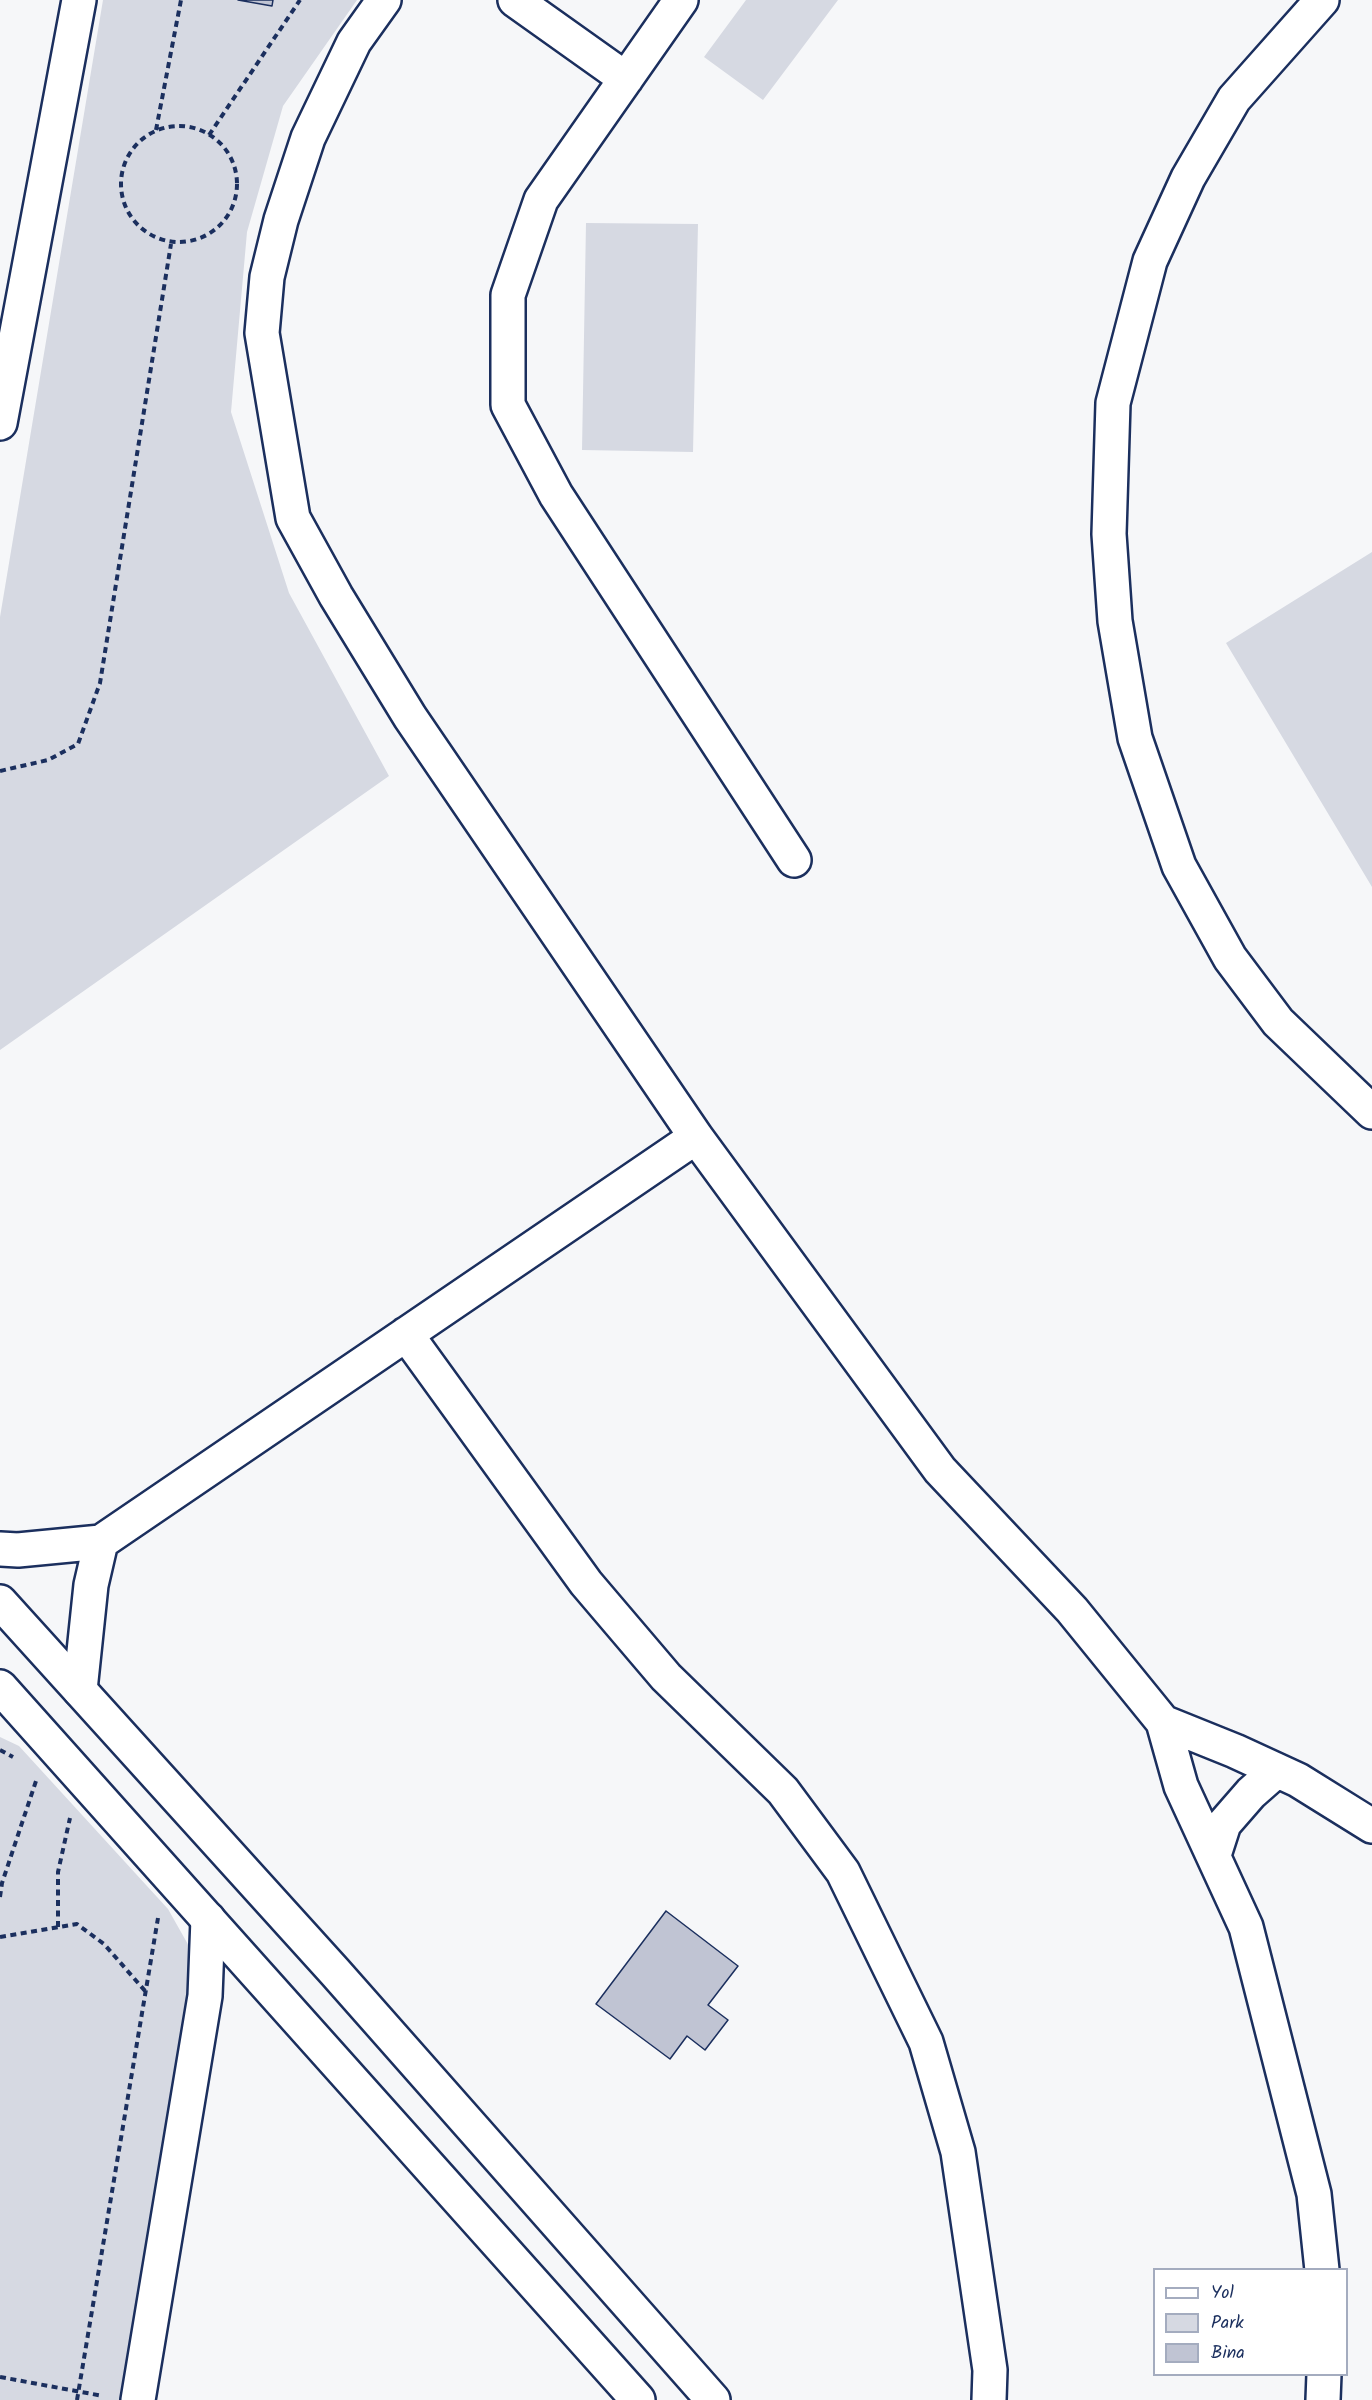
<!DOCTYPE html>
<style>
body{margin:0}
#map{position:relative;width:1372px;height:2400px;overflow:hidden;background:#f6f7f9;font-family:Kalam,sans-serif}
canvas{display:block}
.legend{position:absolute;left:1153px;top:2268px;width:195px;height:108px;box-sizing:border-box;background:#fff;border:2px solid #a4acbf;margin:0;padding:8px 10px;list-style:none;font-size:18px;color:#1b2f5e}
.legend li{display:flex;align-items:center;gap:12px;height:30px}
.legend b{width:30px;border:2px solid #a4acbf}
</style>
<div id="map">
<canvas width="1372" height="2400"></canvas>
<ul class="legend">
<li><b style="height:8px;background:#fff"></b>Yol</li>
<li><b style="height:16px;background:#d6d9e2"></b>Park</li>
<li><b style="height:16px;background:#c0c4d3"></b>Bina</li>
</ul>
</div>
<script>
const ctx = document.querySelector('canvas').getContext('2d');
ctx.lineJoin = 'round';
function paint(path, color) {
  ctx.fillStyle = color;
  ctx.fill(path, 'evenodd');
}
function shape(rows) {
  const path = new Path2D();
  for (const r of rows) {
    if (r.length === 3) {
      path.moveTo(r[0] + r[2], r[1]);
      path.arc(r[0], r[1], r[2], 0, 2 * Math.PI);
      continue;
    }
    path.moveTo(r[0], r[1]);
    for (let i = 2; i < r.length; i += 2) path.lineTo(r[i], r[i + 1]);
  }
  return path;
}
function stroke(path, color, width, dash) {
  ctx.strokeStyle = color;
  ctx.lineWidth = width;
  ctx.lineCap = dash ? 'butt' : 'round';
  ctx.setLineDash(dash || []);
  ctx.stroke(path);
}
const green = shape([
 [103,0,357,0,283,106,247,232,231,412,289,593,389,776,0,1050,0,617],
 [746,0,838,0,763,100,704,57],
 [586,223,698,224,693,452,582,450],
 [1372,552,1372,887,1226,643],
 [0,1737,19,1746,168,1909,190,1948,195,1994,127,2400,0,2400]
]);
const building = shape([
 [238,0,273,0,272,6,238,0],
 [666,1911,738,1966,708,2005,728,2020,705,2050,687,2036,670,2059,596,2004,666,1911]
]);
const path = shape([
 [179,184,58],
 [156,130,181,0],
 [209,135,300,0],
 [0,771,48,760,78,744,100,683,171,244],
 [0,1750,13,1757],
 [0,1897,2,1883,36,1781],
 [58,1927,58,1872,70,1818],
 [0,1937,77,1924,104,1944,146,1992],
 [0,2377,103,2396],
 [77,2400,158,1918]
]);
const street = shape([
 [384,0,354,42,308,138,281,220,267,277,262,333,293,518,336,596,410,717,696,1137,940,1470,1072,1610,1163,1722,1181,1786,1246,1927,1314,2194,1322,2270],
 [515,0,626,79],
 [681,0,541,200,508,295,508,405,556,495,794,860],
 [1322,0,1234,99,1188,178,1150,261,1113,403,1109,534,1115,621,1135,738,1179,866,1230,958,1278,1022,1372,1112],
 [0,423,79,0],
 [406,1334,586,1583,666,1677,783,1791,843,1872,926,2042,958,2152,990,2370,989,2400],
 [0,1549,18,1550,101,1542,696,1137],
 [80,1690,91,1585,101,1542],
 [1163,1722,1235,1751,1298,1780,1372,1826],
 [1214,1855,1224,1824,1251,1793,1276,1771],
 [138,2400,205,1996,208,1919],
 [1323,2400,1324,2374]
]);
const secondary = shape([
 [0,1602,335,1972,713,2400],
 [0,1687,638,2400]
]);
paint(green, '#d6d9e2');
paint(building, '#c0c4d3');
stroke(building, '#1b2f5e', 1.5);
stroke(street, '#1b2f5e', 38);
stroke(secondary, '#1b2f5e', 38);
stroke(path, '#1b2f5e', 4, [6, 4.5]);
stroke(street, '#fff', 33);
stroke(secondary, '#fff', 33);
</script>
